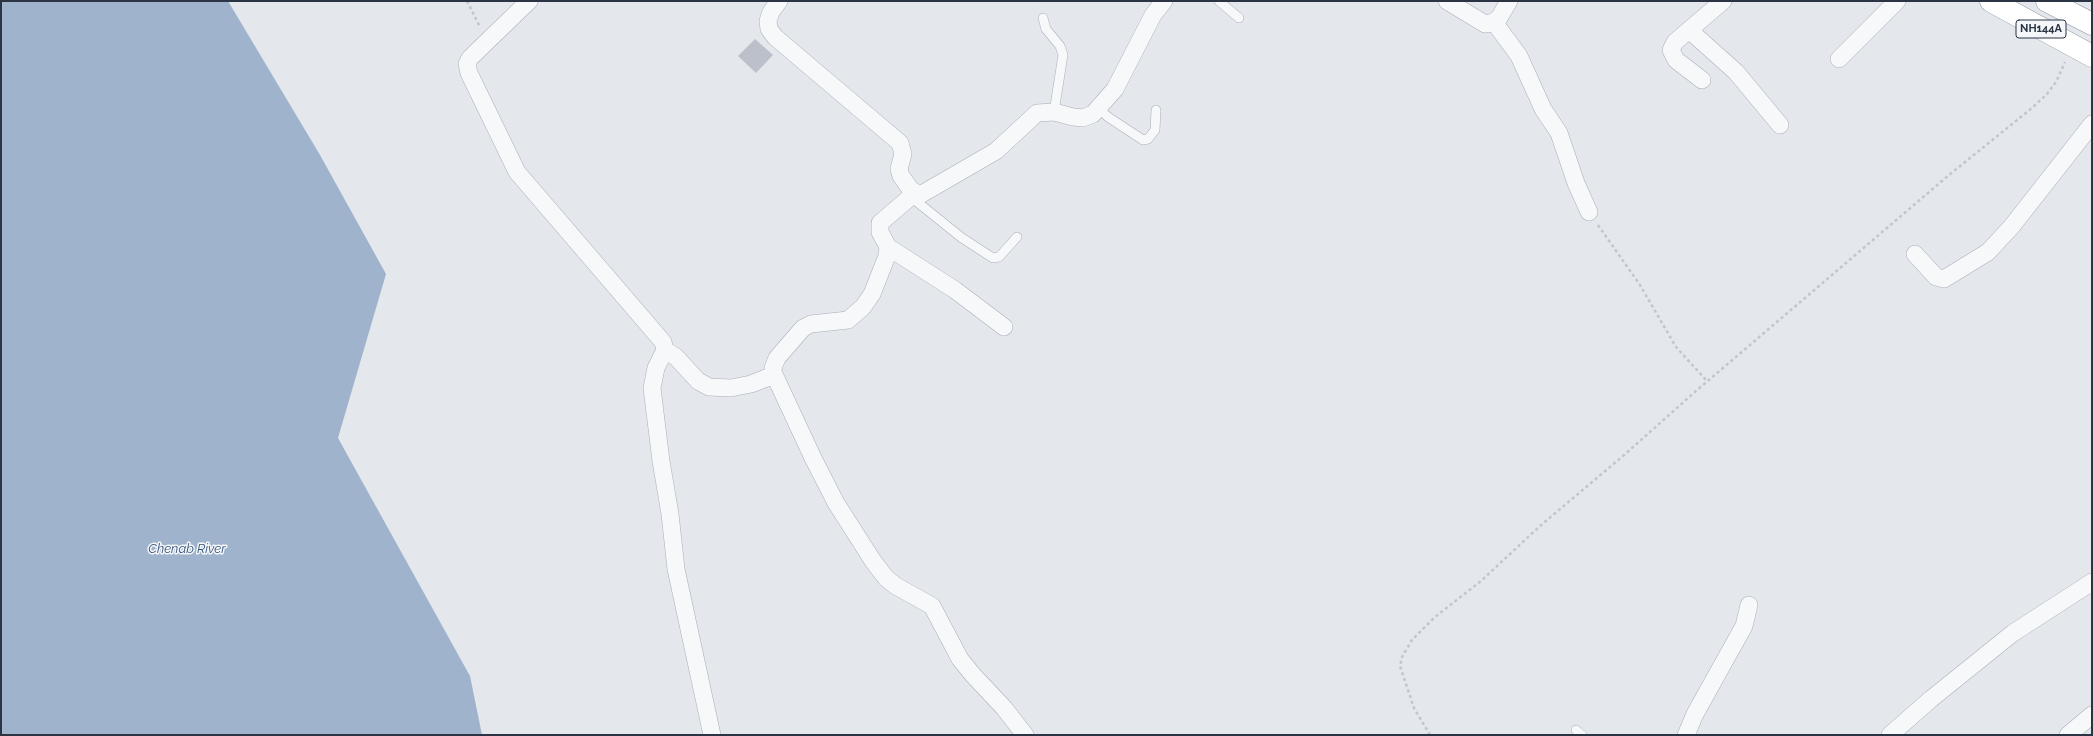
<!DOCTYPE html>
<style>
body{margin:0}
#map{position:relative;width:2093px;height:736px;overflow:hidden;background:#e4e7ec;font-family:Raleway,sans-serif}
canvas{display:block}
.frame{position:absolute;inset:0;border:2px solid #2b3445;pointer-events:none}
</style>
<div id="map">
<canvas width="2093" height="736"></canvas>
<div class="frame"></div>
</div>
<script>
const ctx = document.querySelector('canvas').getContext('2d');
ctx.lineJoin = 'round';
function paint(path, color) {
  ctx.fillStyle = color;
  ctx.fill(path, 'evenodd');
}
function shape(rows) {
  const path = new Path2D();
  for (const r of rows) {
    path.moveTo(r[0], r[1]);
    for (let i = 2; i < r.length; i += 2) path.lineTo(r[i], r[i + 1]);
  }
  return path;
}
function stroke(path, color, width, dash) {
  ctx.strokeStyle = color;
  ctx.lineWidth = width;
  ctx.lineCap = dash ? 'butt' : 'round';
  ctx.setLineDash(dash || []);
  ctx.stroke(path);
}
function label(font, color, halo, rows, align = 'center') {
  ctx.font = font + ' Raleway,sans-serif';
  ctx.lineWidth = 3;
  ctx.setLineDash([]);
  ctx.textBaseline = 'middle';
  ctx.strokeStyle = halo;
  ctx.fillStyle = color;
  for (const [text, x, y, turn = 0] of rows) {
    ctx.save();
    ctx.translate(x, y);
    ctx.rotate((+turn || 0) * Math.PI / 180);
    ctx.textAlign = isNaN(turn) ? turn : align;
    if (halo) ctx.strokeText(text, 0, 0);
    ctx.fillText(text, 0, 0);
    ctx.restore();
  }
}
const water = shape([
 [1,1,228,1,320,155,386,274,338,438,470,676,482,735,1,735]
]);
const building = shape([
 [755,39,773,55,756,73,738,56]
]);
const path = shape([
 [467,1,480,27],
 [1598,225,1640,285,1676,347,1707,381],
 [1430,735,1414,708,1400,666,1402,657,1412,640,1435,617,1481,581,1540,526,1623,456,1696,391,1949,175,2032,108,2047,94,2056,82,2065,62]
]);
const service = shape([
 [1219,1,1239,18],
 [1043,18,1046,29,1060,46,1063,55,1054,112],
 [1099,109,1108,117,1143,140,1148,139,1155,130,1156,110],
 [911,197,962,238,993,258,999,257,1017,237],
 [1576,730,1582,735]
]);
const minor = shape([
 [529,1,470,58,467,64,469,73,517,172,663,342,665,350,656,368,652,388,661,461,670,514,676,569,712,735],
 [779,1,771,12,768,21,769,29,775,37,900,143,903,154,899,169,901,176,911,190,920,195,996,151,1037,113,1054,112,1073,117,1083,118,1093,114,1115,89,1153,15,1164,1],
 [1447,1,1485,24,1492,23,1499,18,1509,1],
 [1494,22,1519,56,1543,109,1559,133,1576,183,1589,212],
 [1689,30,1736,72,1780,125],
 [1839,59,1897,1],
 [1702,80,1676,60,1671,50,1675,42,1723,1],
 [915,193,880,223,880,232,888,247,887,256,872,294,863,307,848,320,811,324,803,328,777,358,773,368,773,372,813,458,836,503,873,561,886,578,896,586,932,606,960,659,973,675,1004,708,1025,735],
 [888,247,955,290,1004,327],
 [1915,254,1936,277,1944,279,1988,252,2012,226,2092,124],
 [665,350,676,357,698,381,709,387,731,388,751,384,774,375],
 [1686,735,1695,714,1744,626,1749,605],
 [1890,735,1931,699,2013,633,2092,582],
 [2068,735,2092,715]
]);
const trunk = shape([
 [1991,1,2092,56],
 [2047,1,2092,24]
]);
const shields = [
 [2041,29,50]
];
const shieldNames = [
 ["NH144A",2041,29]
];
const waterNames = [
 ["Chenab River",187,549]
];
paint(water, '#9fb4cc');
paint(building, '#bbc0ca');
stroke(service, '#a9aeb7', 10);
stroke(minor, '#a9aeb7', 18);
stroke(trunk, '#8b94a3', 23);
stroke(path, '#c2c5cb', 2.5, [3, 3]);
stroke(service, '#f7f8fa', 9);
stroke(minor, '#f7f8fa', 17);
stroke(trunk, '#fff', 22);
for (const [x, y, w] of shields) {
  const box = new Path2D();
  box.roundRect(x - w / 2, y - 9, w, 18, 3);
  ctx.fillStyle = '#f4f6f9';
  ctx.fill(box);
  stroke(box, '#2b3445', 1);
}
label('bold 11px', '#2b3445', null, shieldNames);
label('italic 13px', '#34527a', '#f4f6f9', waterNames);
</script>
